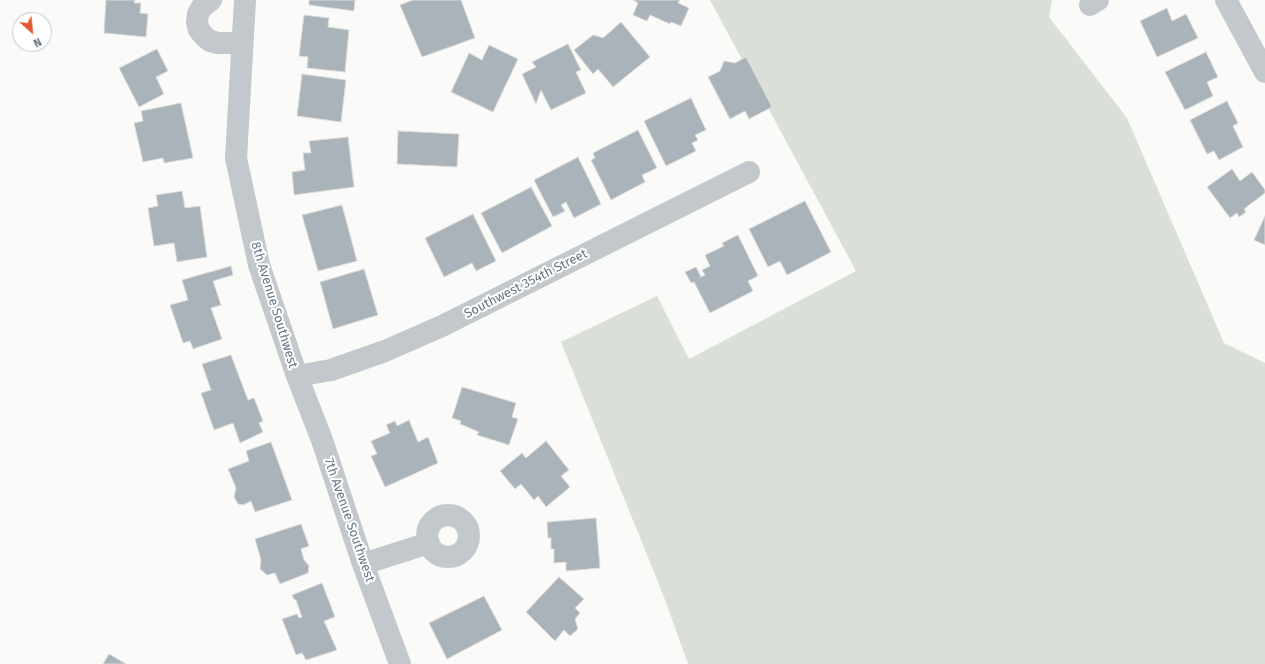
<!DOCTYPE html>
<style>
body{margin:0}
#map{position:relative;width:1265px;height:664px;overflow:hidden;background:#fafaf8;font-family:"Fira Sans",sans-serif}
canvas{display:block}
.north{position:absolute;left:12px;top:12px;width:40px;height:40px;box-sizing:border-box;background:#fff;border:1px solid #c1c8cd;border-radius:50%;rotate:153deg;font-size:11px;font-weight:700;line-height:16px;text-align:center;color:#657683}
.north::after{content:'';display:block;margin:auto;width:14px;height:18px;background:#e4572e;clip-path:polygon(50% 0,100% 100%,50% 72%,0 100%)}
</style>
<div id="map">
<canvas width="1265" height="664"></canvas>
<div class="north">N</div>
</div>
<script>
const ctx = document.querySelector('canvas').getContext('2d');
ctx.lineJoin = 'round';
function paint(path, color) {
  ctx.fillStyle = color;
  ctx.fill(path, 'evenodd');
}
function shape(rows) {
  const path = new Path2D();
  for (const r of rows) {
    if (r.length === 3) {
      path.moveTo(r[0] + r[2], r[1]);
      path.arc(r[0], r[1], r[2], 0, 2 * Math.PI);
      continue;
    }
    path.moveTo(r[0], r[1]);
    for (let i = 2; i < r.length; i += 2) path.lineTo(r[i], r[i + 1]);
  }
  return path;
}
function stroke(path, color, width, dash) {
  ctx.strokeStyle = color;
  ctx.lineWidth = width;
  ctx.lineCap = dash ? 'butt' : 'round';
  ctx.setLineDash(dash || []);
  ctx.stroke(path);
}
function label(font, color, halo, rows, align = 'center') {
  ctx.font = font + ' "Fira Sans",sans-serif';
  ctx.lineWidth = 4;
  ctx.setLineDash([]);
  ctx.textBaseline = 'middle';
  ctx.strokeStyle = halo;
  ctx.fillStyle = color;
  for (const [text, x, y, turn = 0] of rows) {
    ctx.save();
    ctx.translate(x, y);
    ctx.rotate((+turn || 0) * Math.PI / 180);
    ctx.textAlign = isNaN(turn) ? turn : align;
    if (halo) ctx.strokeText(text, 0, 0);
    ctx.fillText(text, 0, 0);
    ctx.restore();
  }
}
const green = shape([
 [710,0,1052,0,1049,17,1127,118,1224,343,1265,363,1265,664,688,664,664,597,561,342,657,296,689,359,856,271]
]);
const building = shape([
 [106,0,135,0,134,3,141,3,140,13,148,14,146,37,104,33,106,0],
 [309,0,355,0,354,11,309,5,309,0],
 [413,0,461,0,475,38,422,57,400,5,413,0],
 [633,0,680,0,678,3,689,8,681,26,671,22,670,24,650,15,647,21,633,15,638,3,633,0],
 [1167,8,1172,21,1186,14,1198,38,1157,57,1140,21,1167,8],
 [304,15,329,18,328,27,349,30,345,72,307,68,308,57,299,56,304,15],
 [621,22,650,57,613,87,598,69,593,74,574,50,593,35,603,38,621,22],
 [568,44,581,70,576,72,586,93,551,110,541,90,536,104,522,74,536,67,532,62,568,44],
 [489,45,518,59,493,112,451,92,469,53,482,60,489,45],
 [157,49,168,71,156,77,164,94,139,107,119,68,157,49],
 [1206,52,1218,77,1207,82,1213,96,1185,110,1165,72,1206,52],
 [746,57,772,107,749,119,745,111,730,119,708,77,720,71,724,61,735,63,746,57],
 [302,74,346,80,341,122,297,116,302,74],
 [691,98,706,130,695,135,698,140,692,143,696,151,666,166,644,121,691,98],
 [1227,101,1238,123,1233,126,1243,147,1219,160,1214,151,1207,154,1190,120,1227,101],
 [181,103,193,158,164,163,163,158,143,162,134,123,143,121,141,111,181,103],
 [638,130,657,168,642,175,645,182,611,200,591,160,595,158,593,153,638,130],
 [398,131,459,134,457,167,397,164,398,131],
 [348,137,354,187,294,195,292,172,305,170,303,153,311,153,309,141,348,137],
 [578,157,601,204,574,218,566,202,561,205,565,211,553,217,534,180,578,157],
 [1232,169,1240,181,1252,172,1265,190,1265,193,1244,209,1246,212,1239,217,1237,213,1230,218,1207,187,1232,169],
 [531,187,552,226,502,253,481,213,531,187],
 [182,191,185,208,200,206,207,257,177,262,174,243,154,246,148,208,158,206,156,195,182,191],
 [805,201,831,252,787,275,780,261,768,267,749,229,805,201],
 [342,205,357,261,318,271,302,215,342,205],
 [473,214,496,261,476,271,472,263,444,277,425,238,473,214],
 [1265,216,1265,245,1254,240,1265,216],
 [738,235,758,276,748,281,753,291,710,313,694,282,691,283,685,272,696,267,701,277,705,275,702,270,710,266,705,255,724,246,722,243,738,235],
 [231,266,233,275,213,281,221,305,211,308,222,339,193,349,190,341,183,343,170,305,188,300,182,280,231,266],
 [364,269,378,315,333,329,320,282,364,269],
 [231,355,248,400,254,398,263,421,259,423,263,432,240,443,233,423,214,430,201,393,211,390,202,364,231,355],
 [462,387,516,403,512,417,518,419,509,445,477,435,479,432,460,424,461,421,452,418,462,387],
 [409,420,418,442,428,437,438,463,385,487,371,456,377,454,371,441,390,433,386,425,395,421,397,426,409,420],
 [546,441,569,470,561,476,570,487,546,507,538,496,534,500,521,484,515,489,500,471,522,453,526,458,546,441],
 [271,442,292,500,255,512,251,501,243,505,238,504,234,497,236,488,228,469,249,461,246,451,271,442],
 [596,518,600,568,566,571,566,562,554,563,554,549,551,549,551,538,548,538,547,522,596,518],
 [301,524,309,546,301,549,304,560,309,566,308,573,280,584,275,573,267,575,260,569,261,560,255,539,301,524],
 [559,577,584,599,575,608,580,613,575,619,578,629,570,636,564,630,555,641,526,612,559,577],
 [322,583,335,617,324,621,337,650,306,660,302,653,296,655,282,619,297,614,299,618,302,617,296,600,294,599,292,595,322,583],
 [484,596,502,630,447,659,429,623,484,596],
 [109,654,126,664,103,664,109,654]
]);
const street = shape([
 [211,0,202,7,198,14,197,22,199,30,204,36,210,41,218,43,242,43],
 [245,0,236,158,259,265,297,376,322,440,363,564,400,664],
 [1226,0,1265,72],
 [1090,5,1098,0],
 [297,376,331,370,385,351,442,326,749,172],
 [448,536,21],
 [363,564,429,543]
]);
const streetNames = [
 ["Southwest 354th Street",526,284,-27],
 ["8th Avenue Southwest",274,305,73],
 ["7th Avenue Southwest",349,520,71]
];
paint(green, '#dadfd7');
paint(building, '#aab3b9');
stroke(building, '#dcdcda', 1);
stroke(street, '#c3c8cc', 22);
label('13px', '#657683', '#fff', streetNames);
</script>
